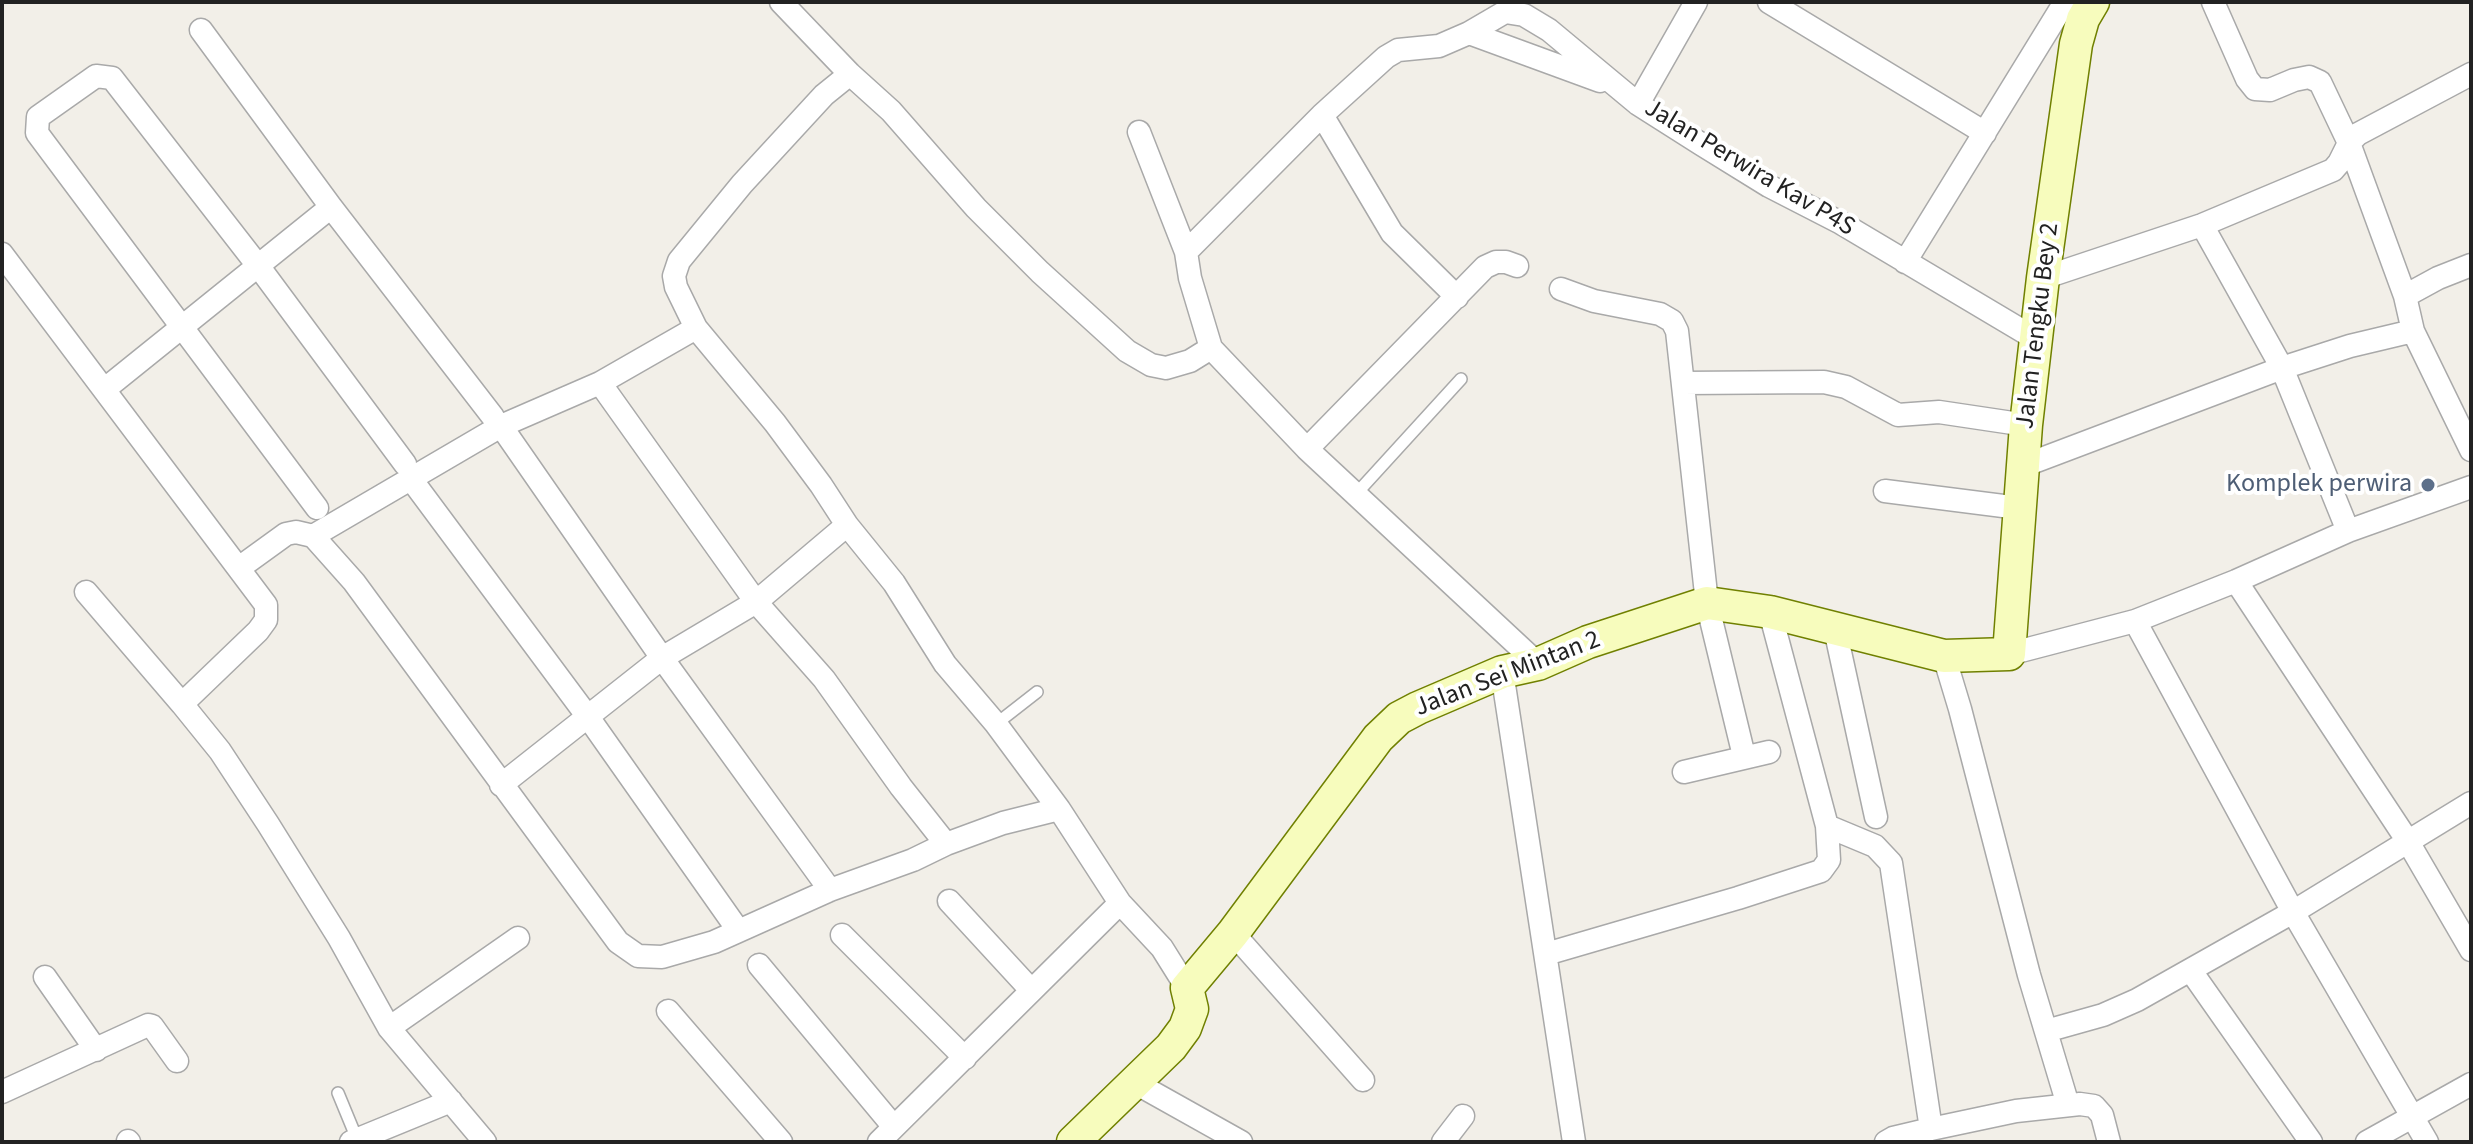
<!DOCTYPE html>
<style>
body{margin:0}
#map{position:relative;width:2473px;height:1144px;overflow:hidden;background:#f2efe8;font-family:"Source Sans 3",sans-serif}
canvas{display:block}
.frame{position:absolute;inset:0;border:4px solid #222;pointer-events:none}
</style>
<div id="map">
<canvas width="2473" height="1144"></canvas>
<div class="frame"></div>
</div>
<script>
const ctx = document.querySelector('canvas').getContext('2d');
ctx.lineJoin = 'round';
function shape(rows) {
  const path = new Path2D();
  for (const r of rows) {
    path.moveTo(r[0], r[1]);
    for (let i = 2; i < r.length; i += 2) path.lineTo(r[i], r[i + 1]);
  }
  return path;
}
function stroke(path, color, width, dash) {
  ctx.strokeStyle = color;
  ctx.lineWidth = width;
  ctx.lineCap = dash ? 'butt' : 'round';
  ctx.setLineDash(dash || []);
  ctx.stroke(path);
}
function label(font, color, halo, rows, align = 'center') {
  ctx.font = font + ' "Source Sans 3",sans-serif';
  ctx.lineWidth = 8;
  ctx.setLineDash([]);
  ctx.textBaseline = 'middle';
  ctx.strokeStyle = halo;
  ctx.fillStyle = color;
  for (const [text, x, y, turn = 0] of rows) {
    ctx.save();
    ctx.translate(x, y);
    ctx.rotate((+turn || 0) * Math.PI / 180);
    ctx.textAlign = isNaN(turn) ? turn : align;
    if (halo) ctx.strokeText(text, 0, 0);
    ctx.fillText(text, 0, 0);
    ctx.restore();
  }
}
const lane = shape([
 [1356,494,1461,379],
 [996,724,1037,692],
 [338,1093,357,1139]
]);
const street = shape([
 [781,2,850,74,891,111,976,208,1040,272,1127,351,1151,365,1166,368,1190,361,1211,348],
 [1769,2,1985,133],
 [2213,2,2247,79,2255,89,2270,90,2294,80,2309,77,2320,82,2349,143,2405,296],
 [201,30,331,207,493,417],
 [1469,33,1600,81],
 [1638,104,1696,2],
 [1322,115,1392,233,1457,297],
 [1139,132,1186,252,1190,278,1211,348,1307,449,1538,664],
 [2202,225,2282,368,2348,531],
 [1186,252,1322,115,1386,57,1398,50,1439,46,1469,33,1505,12,1524,15,1549,30,1638,104,1701,144,1769,186,1841,223,2036,339],
 [2,254,266,605,266,620,258,631,182,704,220,751,268,824,339,938,389,1028,485,1142],
 [1905,262,2065,2],
 [2471,265,2438,278,2405,296,2413,331,2471,450],
 [2043,278,2202,225,2333,170,2339,163,2349,143,2358,134,2471,74],
 [1561,289,1594,301,1660,314,1672,321,1677,331,1707,603,1744,756],
 [696,328,775,423,821,485,847,525,894,583,945,664,996,724,1059,809],
 [600,383,756,602,824,679,901,787,946,844],
 [1683,383,1824,382,1846,387,1898,415,1939,412,2026,425],
 [105,389,331,207],
 [501,426,662,658,830,890],
 [1307,449,1485,267,1496,262,1506,262,1517,266],
 [2023,466,2282,368,2350,346,2413,331],
 [411,479,588,717,738,930],
 [1885,491,2019,508],
 [317,508,37,133,38,117,96,76,112,78,259,267,405,464],
 [313,536,354,582,618,942,638,956,662,957,714,942,830,890,913,860,946,844,1003,823,1059,809,1120,903,1162,948,1187,988],
 [239,568,286,534,296,532,313,536,501,426,600,383,696,328,676,287,674,276,679,261,742,184,824,95,850,74],
 [2236,581,2407,840,2471,950],
 [86,592,182,704],
 [1770,612,1827,826],
 [2135,621,2293,912,2427,1142],
 [1835,629,1876,817],
 [2009,654,2135,621,2236,581,2348,531,2471,487],
 [1944,656,1960,709,2029,975,2068,1105],
 [1502,672,1574,1142],
 [1684,772,1769,752],
 [501,785,662,658,756,602,847,525],
 [949,901,1031,990],
 [1233,933,1363,1080],
 [842,935,965,1058],
 [1546,954,1738,898,1821,871,1829,860,1827,826,1875,846,1891,863,1931,1129,2016,1111,2080,1104,2094,1106,2102,1115,2109,1142],
 [759,965,894,1127],
 [2191,971,2311,1142],
 [45,977,96,1050],
 [668,1011,781,1142],
 [389,1028,518,938],
 [2046,1031,2103,1015,2137,1000,2293,912,2471,803],
 [1132,1081,1241,1142],
 [2,1092,148,1025,152,1026,177,1061],
 [128,1141,129,1142],
 [351,1142,451,1101],
 [879,1142,1120,903],
 [1443,1142,1463,1116],
 [1886,1142,1893,1138,1931,1129],
 [2367,1142,2471,1084]
]);
const secondary = shape([
 [1073,1142,1171,1047,1185,1028,1192,1009,1187,988,1233,933,1378,738,1399,718,1418,708,1502,672,1538,664,1588,642,1707,603,1770,612,1944,656,2009,654,2026,425,2043,278,2076,44,2083,19,2093,2]
]);
const markers = [
 [2428,485,8,"#5c6f8a"]
];
const streetNames = [
 ["Jalan Perwira Kav P4S",1749,169,31],
 ["Jalan Tengku Bey 2",2039,326,-83],
 ["Jalan Sei Mintan 2",1508,675,-21]
];
const serviceNames = [
 ["Komplek perwira",2412,485]
];
stroke(lane, '#a9a9a9', 14);
stroke(street, '#a9a9a9', 25);
stroke(secondary, '#708001', 35);
stroke(lane, '#fff', 11);
stroke(street, '#fff', 22);
stroke(secondary, '#f7fcbd', 32);
for (const [x, y, r, color] of markers) {
  const dot = new Path2D();
  dot.arc(x, y, r, 0, 2 * Math.PI);
  ctx.fillStyle = color;
  ctx.fill(dot);
  stroke(dot, '#fff', 3);
}
label('26px', '#222', '#fff', streetNames);
label('26px', '#4e5e75', '#fff', serviceNames, 'right');
</script>
